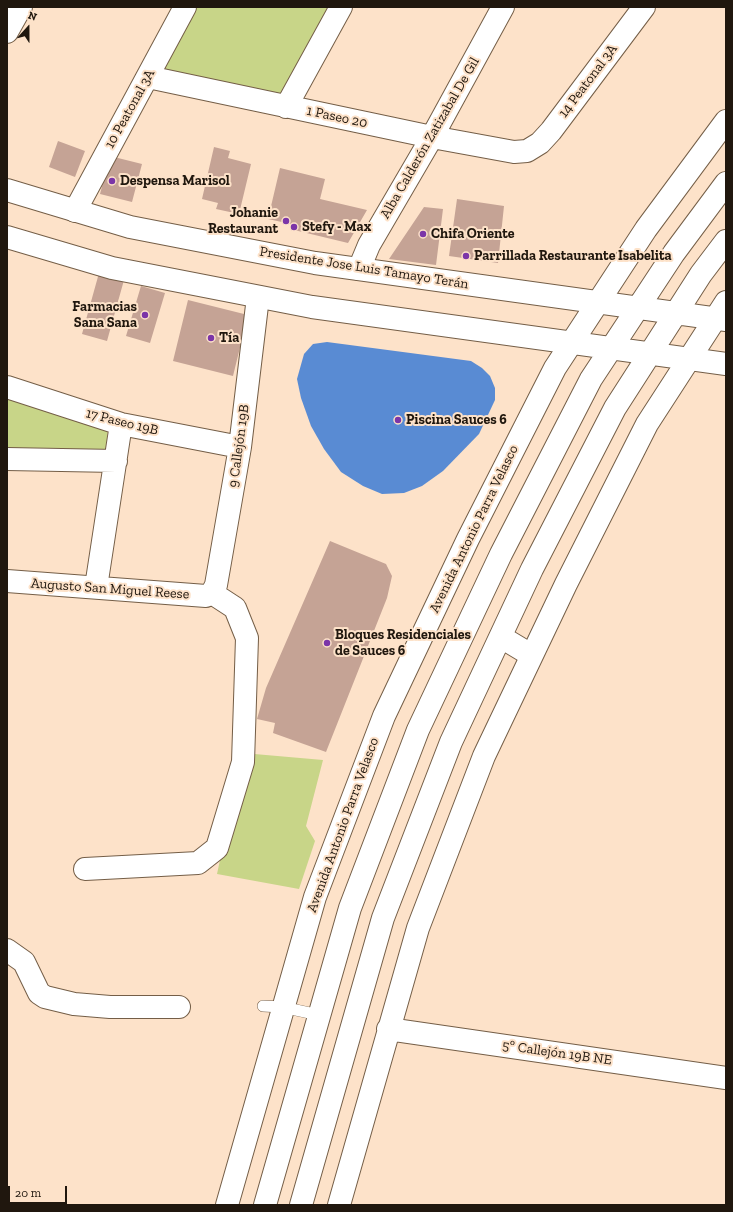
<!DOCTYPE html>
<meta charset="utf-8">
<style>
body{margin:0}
#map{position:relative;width:733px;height:1212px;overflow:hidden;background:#fde2c9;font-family:"Zilla Slab",serif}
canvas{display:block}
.frame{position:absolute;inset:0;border:8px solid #20170e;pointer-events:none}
.north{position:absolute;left:8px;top:8px;width:40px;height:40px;-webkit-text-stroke:3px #fde2c9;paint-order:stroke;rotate:21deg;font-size:11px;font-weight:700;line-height:16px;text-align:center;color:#20170e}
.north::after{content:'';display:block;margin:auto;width:14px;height:18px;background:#20170e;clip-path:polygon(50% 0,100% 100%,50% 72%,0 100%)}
.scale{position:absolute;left:8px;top:1186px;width:59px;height:18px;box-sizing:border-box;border:2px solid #20170e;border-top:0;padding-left:5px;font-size:12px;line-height:14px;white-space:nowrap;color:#20170e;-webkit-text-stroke:3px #fde2c9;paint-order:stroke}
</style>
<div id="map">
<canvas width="733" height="1212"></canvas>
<div class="frame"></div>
<div class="north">N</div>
<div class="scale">20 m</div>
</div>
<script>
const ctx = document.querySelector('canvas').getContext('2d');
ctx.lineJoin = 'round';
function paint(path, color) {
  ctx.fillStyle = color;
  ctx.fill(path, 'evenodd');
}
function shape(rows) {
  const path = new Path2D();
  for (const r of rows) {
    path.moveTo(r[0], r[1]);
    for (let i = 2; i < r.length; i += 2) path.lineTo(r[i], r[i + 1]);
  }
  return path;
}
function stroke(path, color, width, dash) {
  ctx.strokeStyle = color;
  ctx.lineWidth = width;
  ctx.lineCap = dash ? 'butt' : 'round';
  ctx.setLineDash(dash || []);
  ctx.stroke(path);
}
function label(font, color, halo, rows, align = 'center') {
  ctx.font = font + ' "Zilla Slab",serif';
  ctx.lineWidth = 4;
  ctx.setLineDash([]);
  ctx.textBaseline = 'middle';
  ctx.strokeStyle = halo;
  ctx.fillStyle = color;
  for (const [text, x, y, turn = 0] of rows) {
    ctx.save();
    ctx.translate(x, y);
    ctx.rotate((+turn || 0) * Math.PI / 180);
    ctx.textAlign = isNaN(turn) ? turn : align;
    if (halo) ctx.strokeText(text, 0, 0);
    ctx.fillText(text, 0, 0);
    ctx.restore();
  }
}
const green = shape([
 [185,7,341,7,286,107,148,77],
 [7,397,108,428,106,452,7,450],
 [243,753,323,760,306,826,315,841,299,889,217,874]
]);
const water = shape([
 [327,342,471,361,482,368,490,376,495,388,495,400,479,434,443,471,422,486,404,493,382,494,363,486,341,472,324,449,311,426,301,398,297,379,304,354,313,344]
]);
const building = shape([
 [58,141,85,151,75,177,49,167],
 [214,147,230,151,228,158,251,164,239,214,216,209,218,203,202,199],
 [110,156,142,164,132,202,100,194],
 [280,168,325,179,320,199,367,210,348,243,290,229,291,224,268,219],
 [457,199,504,206,498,263,449,256],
 [424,207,443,209,436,265,389,259],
 [99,273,124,280,107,341,82,334],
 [141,286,165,293,150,343,126,336],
 [188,300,248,315,233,376,173,361],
 [330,541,386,564,392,576,387,598,326,752,273,733,275,723,257,719,266,688]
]);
const lane = shape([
 [263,1006,282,1007,319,1015]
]);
const street = shape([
 [7,32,21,7],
 [148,77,432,137,514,152,527,151,540,143,551,131,644,7],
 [286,107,341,7],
 [75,211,185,7],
 [359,269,369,245,432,137,503,7],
 [7,387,121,424,240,447],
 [7,459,116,461],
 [7,581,206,596,212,593,216,585,240,447,258,297],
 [96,587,121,424],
 [85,869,198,863,217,848,243,762,247,638,235,608,212,593],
 [7,950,24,962,39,993,45,997,74,1004,110,1007,179,1007],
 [388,1029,726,1078],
 [227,1205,315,897,384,716,468,539,555,368,646,229,726,121],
 [339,1205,418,928,484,756,566,584,647,424,726,302]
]);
const secondary = shape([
 [7,190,130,227,315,263,726,320],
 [7,237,112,268,312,307,726,364],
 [501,637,531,655],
 [265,1205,350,908,418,730,501,554,591,379,674,253,726,183],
 [301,1205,383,918,451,742,532,569,615,408,701,274,726,241]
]);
const markers = [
 [112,181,4,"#7b35a8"],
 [286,221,4,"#7b35a8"],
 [294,227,4,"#7b35a8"],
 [423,234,4,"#7b35a8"],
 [466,256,4,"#7b35a8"],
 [145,315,4,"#7b35a8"],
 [211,338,4,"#7b35a8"],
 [398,420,4,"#7b35a8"],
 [327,643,4,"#7b35a8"]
];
const streetNames = [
 ["14 Peatonal 3A",588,81,-53],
 ["10 Peatonal 3A",130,109,-61],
 ["1 Paseo 20",337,117,12],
 ["Alba Calderón Zatizabal De Gil",430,138,-60],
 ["Presidente Jose Luis Tamayo Terán",364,268,9],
 ["17 Paseo 19B",122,422,14],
 ["9 Callejón 19B",239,446,-82],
 ["Avenida Antonio Parra Velasco",474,529,-64],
 ["Augusto San Miguel Reese",110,589,4],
 ["Avenida Antonio Parra Velasco",343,825,-70],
 ["5º Callejón 19B NE",557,1053,8]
];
const poiNames = [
 ["Despensa Marisol",120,181],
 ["Johanie",278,213,"right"],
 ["Restaurant",278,229,"right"],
 ["Stefy - Max",302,227],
 ["Chifa Oriente",431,234],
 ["Parrillada Restaurante Isabelita",474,256],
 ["Farmacias",137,307,"right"],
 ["Sana Sana",137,323,"right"],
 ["Tía",219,338],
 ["Piscina Sauces 6",406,420],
 ["Bloques Residenciales",335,635],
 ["de Sauces 6",335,651]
];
paint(green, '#c8d588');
paint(water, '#598bd3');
paint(building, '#c5a395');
stroke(lane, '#745e47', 12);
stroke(street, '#745e47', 24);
stroke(secondary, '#745e47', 24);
stroke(lane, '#fff', 11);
stroke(street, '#fff', 22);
stroke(secondary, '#fff', 22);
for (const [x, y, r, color] of markers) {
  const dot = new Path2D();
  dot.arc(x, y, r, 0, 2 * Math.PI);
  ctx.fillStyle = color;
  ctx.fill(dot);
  stroke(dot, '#fde2c9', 1.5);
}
label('14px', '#20170e', '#fde2c9', streetNames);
label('bold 14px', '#20170e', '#fde2c9', poiNames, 'left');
</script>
